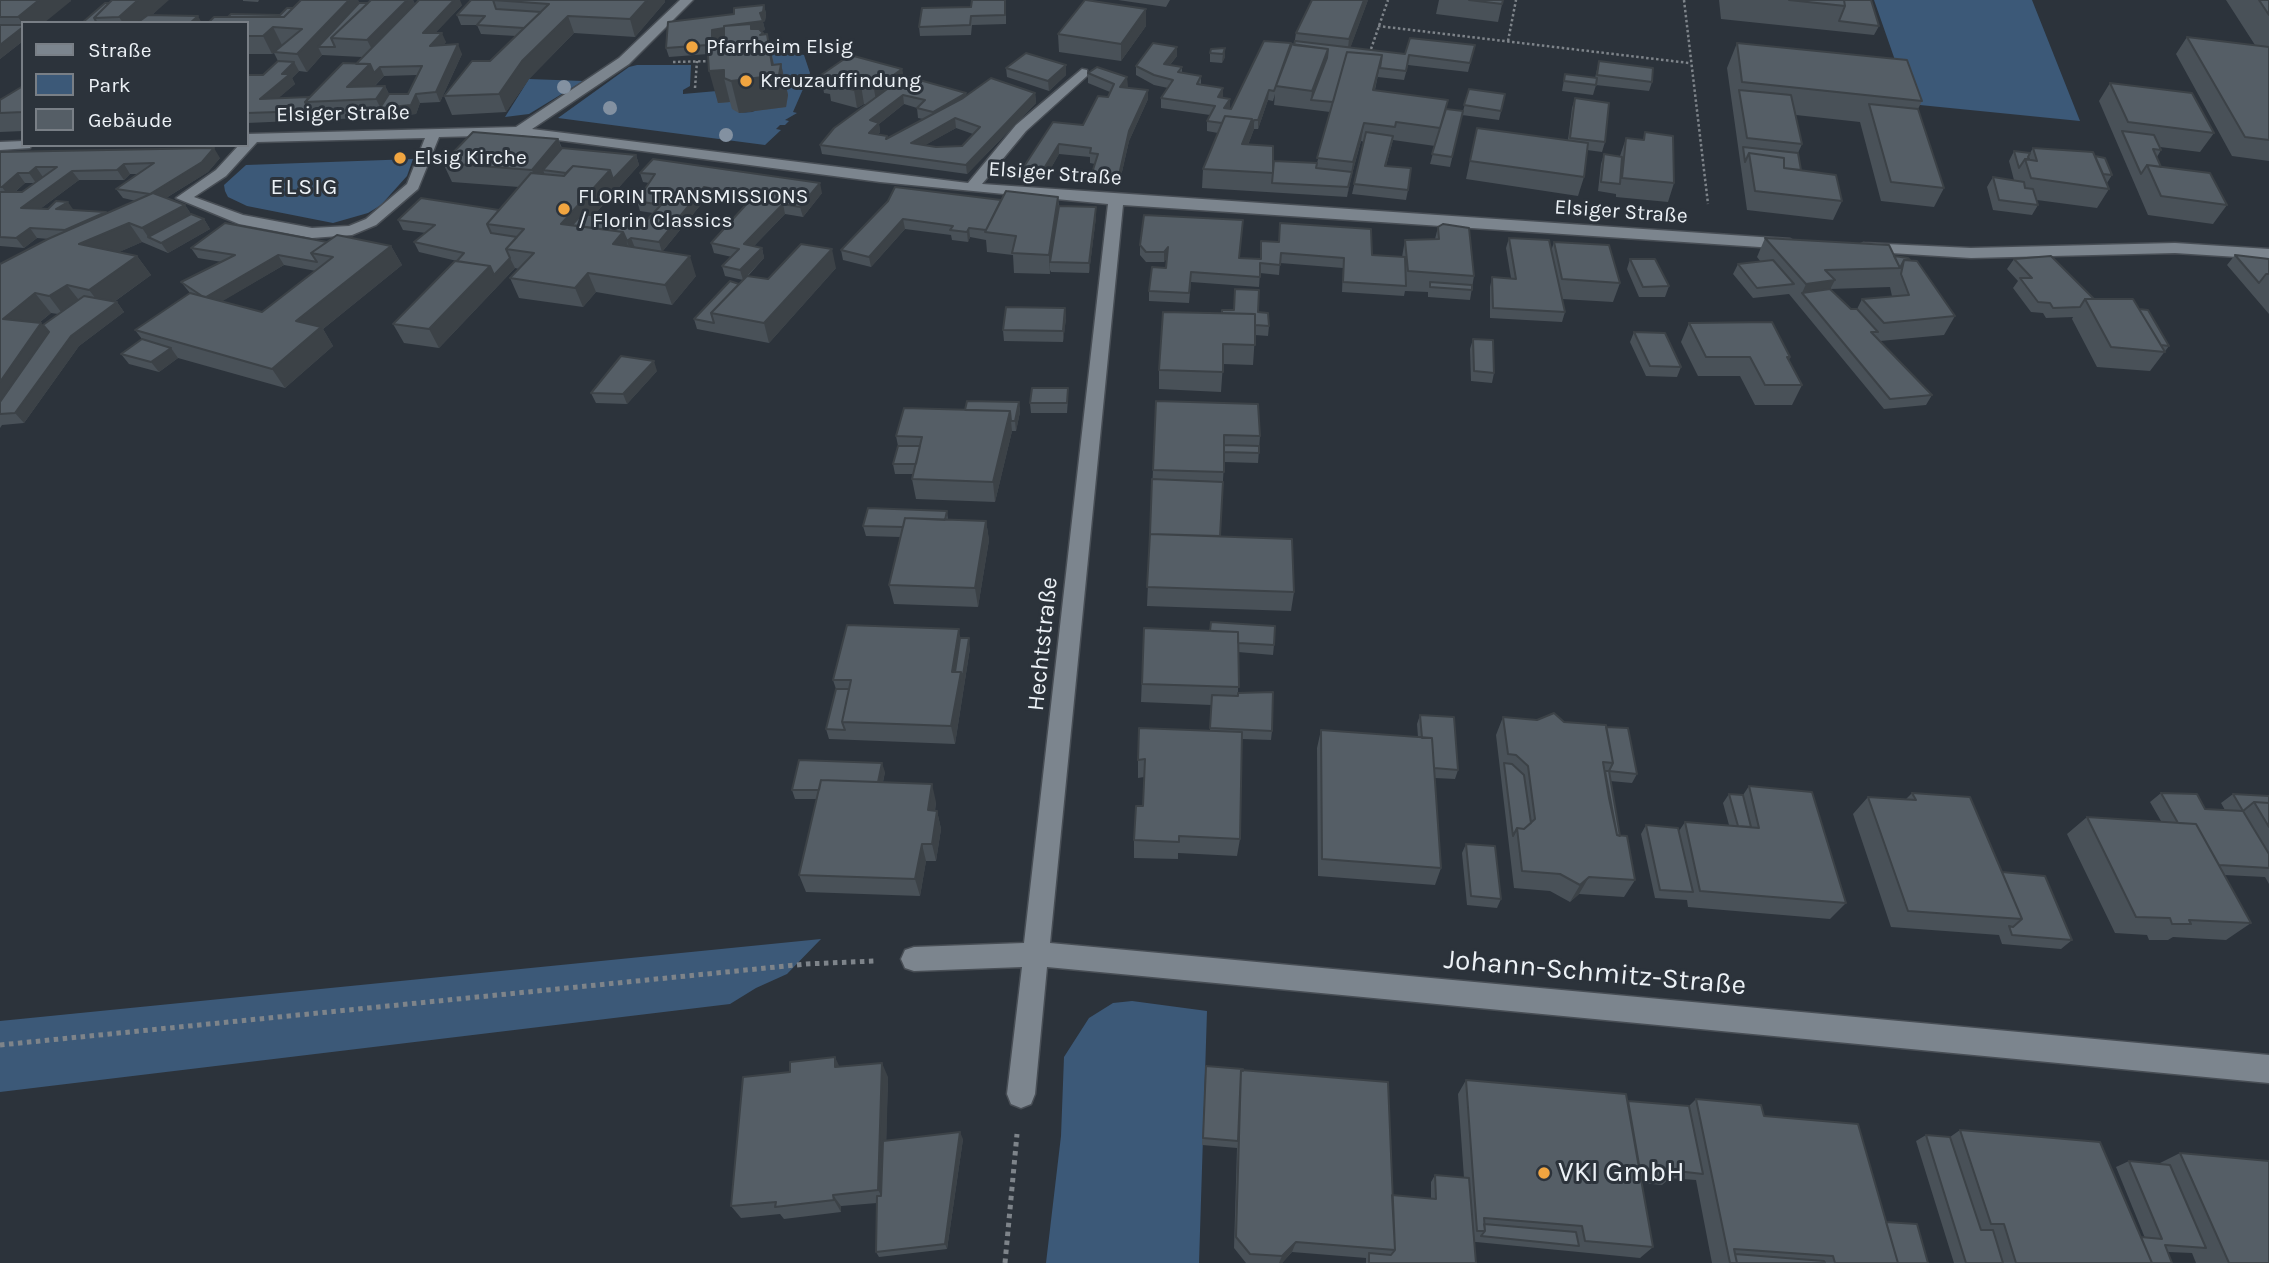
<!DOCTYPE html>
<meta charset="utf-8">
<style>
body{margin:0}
#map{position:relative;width:2269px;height:1263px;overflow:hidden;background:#2c333b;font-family:Karla,sans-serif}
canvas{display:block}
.legend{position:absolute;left:21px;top:21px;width:228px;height:126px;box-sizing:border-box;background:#2c333b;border:2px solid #797f86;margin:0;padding:9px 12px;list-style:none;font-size:21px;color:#ecf1f6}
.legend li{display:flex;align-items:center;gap:14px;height:35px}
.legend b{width:35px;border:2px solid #797f86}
</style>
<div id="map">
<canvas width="2269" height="1263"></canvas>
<ul class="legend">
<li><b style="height:9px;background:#7c858e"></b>Straße</li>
<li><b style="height:19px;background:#3c5978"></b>Park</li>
<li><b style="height:19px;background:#555e66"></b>Gebäude</li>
</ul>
</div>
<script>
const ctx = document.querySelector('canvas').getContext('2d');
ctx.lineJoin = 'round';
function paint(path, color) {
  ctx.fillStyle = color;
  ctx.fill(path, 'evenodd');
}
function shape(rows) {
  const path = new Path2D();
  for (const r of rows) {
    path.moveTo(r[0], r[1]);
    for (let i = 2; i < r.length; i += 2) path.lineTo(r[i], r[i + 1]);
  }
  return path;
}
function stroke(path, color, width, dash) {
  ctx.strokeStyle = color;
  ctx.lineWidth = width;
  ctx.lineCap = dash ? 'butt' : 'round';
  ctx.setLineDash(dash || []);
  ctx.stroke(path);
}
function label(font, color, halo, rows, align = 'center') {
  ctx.font = font + ' Karla,sans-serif';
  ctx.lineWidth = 6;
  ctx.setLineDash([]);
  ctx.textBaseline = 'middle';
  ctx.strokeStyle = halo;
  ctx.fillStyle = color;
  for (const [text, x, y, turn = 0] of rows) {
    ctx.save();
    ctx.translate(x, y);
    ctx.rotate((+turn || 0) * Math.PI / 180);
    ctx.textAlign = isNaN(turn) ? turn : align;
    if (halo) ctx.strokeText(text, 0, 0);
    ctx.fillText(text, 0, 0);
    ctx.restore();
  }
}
const green = shape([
 [1874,0,2032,0,2080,121,1900,103,1895,86,1896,63],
 [758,48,804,55,810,73,793,112,797,113,785,120,789,121,785,125,780,125,776,129,781,130,765,145,558,118,629,67,637,65,691,65,690,86,683,90,683,94,717,91,732,102,739,113,752,112,760,109],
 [529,79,583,81,529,114,505,117],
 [413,159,407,176,381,205,368,213,333,223,247,206,228,197,225,191,224,185,246,165],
 [821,939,787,974,756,988,730,1004,0,1092,0,1021],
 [1132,1001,1207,1011,1199,1263,1046,1263,1061,1136,1064,1057,1089,1018,1113,1003]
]);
const pathFar1 = shape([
 [1684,0,1708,204],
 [1378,26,1689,63],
 [1508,41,1516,0],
 [1371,49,1388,0],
 [673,62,713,61],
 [695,88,697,61]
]);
const path = shape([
 [0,1045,806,964,874,961],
 [1005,1263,1017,1134]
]);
const minor = shape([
 [680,0,693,0,629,64,532,129,968,183,1016,125,1082,69,1087,70,1087,76,1026,131,982,184,1790,239,1798,244,1790,249,1123,205,1050,943,2269,1055,2269,1083,1047,967,1035,1094,1031,1104,1021,1108,1011,1104,1007,1094,1022,967,914,971,905,968,901,959,905,950,914,947,1024,943,1108,204,880,182,519,135,439,137,418,189,376,225,352,235,312,238,239,224,176,198,216,170,239,145,247,145,247,134,516,127,619,58,680,0],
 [425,138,407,184,366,219,349,226,312,228,243,215,194,197,226,176,257,142,425,138],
 [23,141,23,145,32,145,30,148,0,150,0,142,23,141],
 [1864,243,1971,248,2175,243,2269,249,2269,259,2175,253,1971,258,1859,251,1859,245,1864,243]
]);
const trees = [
 [564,87],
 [610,108],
 [726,135]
];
const wall = shape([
 [0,0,70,0,71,1,23,23,23,41,0,59],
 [243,0,259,0,258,2,243,1],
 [301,0,358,0,359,3,368,3,371,0,413,0,415,4,462,5,435,33,446,42,443,45,462,54,440,102,420,103,416,114,385,117,247,123,247,75,263,75,278,61,274,53,272,54,247,54,247,23,280,15,293,8],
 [322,55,362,57,356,64,309,97,278,98,295,84,292,78,299,71,307,72],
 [417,75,408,94,389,94,385,86,375,86,384,76],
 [471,0,665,0,665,2,635,37,574,33,529,79,506,112,452,115,444,96,490,61,516,36,481,34,477,25,461,25,457,15],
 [1118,0,1170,0,1166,7],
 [1368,0,1350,48,1405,54,1475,45,1468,72,1408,65,1404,80,1378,77,1378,75,1375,90,1446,109,1463,111,1450,167,1430,164,1435,146,1393,140,1386,166,1408,190,1406,200,1352,194,1364,142,1361,141,1352,174,1347,197,1202,188,1203,169,1218,133,1207,131,1207,121,1210,115,1161,108,1161,98,1168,88,1154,85,1136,75,1136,66,1177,47,1177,56,1170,65,1182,67,1182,73,1201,76,1201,84,1222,98,1229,109,1231,109,1291,43,1290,48,1294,45,1296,33],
 [1275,94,1274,105,1330,112,1317,163,1273,172,1248,145,1254,129,1258,129,1268,100,1273,101],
 [1439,0,1503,0,1498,22,1436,14],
 [1719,0,1871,0,1879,26,1874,35,1721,19],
 [2226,0,2269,0,2269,161,2232,156,2176,54,2187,37,2255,45],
 [105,3,163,4,152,15,202,23,82,23],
 [764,5,766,14,765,21,763,22,765,30,761,31,764,35,767,34,774,64,781,64,788,95,786,107,739,113,732,109,730,102,718,103,708,54,669,57,666,48,734,14],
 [971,7,1006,7,1006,24,972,25,971,35,920,36,919,27],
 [1146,26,1121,61,1059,52,1058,34],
 [1737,43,1922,101,1918,109,1944,188,1934,207,1881,201,1860,122,1796,115,1802,144,1798,153,1801,170,1842,201,1833,220,1747,210,1727,68],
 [1225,48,1225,57,1222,63,1210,62,1210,53],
 [1599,61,1652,82,1649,91,1596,85,1593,95,1562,91,1565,74,1595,78],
 [1066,65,1066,75,1049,91,1007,77,1006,68],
 [902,69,903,77,966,96,1035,93,1036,103,967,174,822,154,820,145,866,104,864,104,857,108,831,101,830,94,824,93,821,75],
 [904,104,917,108,918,118,923,119,887,138,887,136,878,135,880,132,879,124],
 [956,128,973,134,962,146,936,147,925,145],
 [1088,73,1128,86,1127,87,1148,99,1129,141,1119,185,1092,183,1092,173,1095,164,1090,163,1090,157,1059,154,1044,180,1024,178,1023,168,1083,125,1108,97,1110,92,1088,83],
 [2110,83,2214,133,2200,152,2160,147,2161,150,2157,157,2161,167,2227,205,2213,224,2148,215,2099,101],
 [23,86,23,131,0,132,0,100],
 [1469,89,1505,94,1499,120,1462,115],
 [1575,98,1605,142,1602,152,1587,150,1584,177,1578,196,1466,179,1477,128,1568,140,1572,108],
 [1645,132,1674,183,1668,202,1616,197,1616,194,1598,191,1601,164,1604,154,1620,156,1626,138,1643,140],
 [558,139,562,148,636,155,639,165,593,216,645,222,653,213,640,211,637,201,649,183,643,182,640,173,822,193,803,217,785,214,754,246,762,248,764,258,748,276,768,279,836,268,769,343,697,329,694,319,743,280,725,276,722,266,732,257,714,253,711,243,746,205,707,197,662,252,696,276,672,305,596,292,583,307,519,298,510,278,519,269,515,268,439,348,404,343,393,324,457,261,419,252,414,242,426,233,403,230,398,220,499,210,519,187,452,182,443,163],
 [2033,148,2095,156,2112,175,2107,183,2109,189,2097,208,2037,200,2038,205,2032,215,1993,210,1987,187,1993,177,2014,180,2009,161,2014,151,2030,153],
 [0,152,220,158,208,172,166,198,185,205,191,214,204,219,210,229,168,253,142,242,119,252,137,256,151,275,114,302,117,302,124,312,79,346,24,423,2,425,0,428,0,264,49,239,37,238,24,248,0,246],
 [130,174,138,174,116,189,123,198,136,201,107,214,106,212,40,209,79,180,124,180],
 [25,183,35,183,22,192,15,192],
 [51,313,58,314,43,325,39,323],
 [1058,197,1059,206,1096,207,1096,217,1089,273,1051,272,1050,270,1050,274,1014,273,1013,255,987,252,986,240,970,237,968,242,952,240,951,235,905,229,871,267,843,260,841,250,888,201,1001,200],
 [1438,227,1474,276,1470,300,1428,297,1428,292,1405,291,1404,296,1342,292,1343,268,1280,263,1279,275,1260,273,1259,287,1191,282,1189,303,1149,301,1149,291,1166,268,1167,258,1164,262,1146,262,1140,255,1140,245,1239,258,1260,259,1261,241,1372,255,1402,257,1405,240,1435,239],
 [1509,238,1551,251,1554,242,1620,283,1613,302,1562,299,1565,312,1562,322,1490,318,1490,287,1492,277,1511,278,1506,248],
 [1765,238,1908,258,1955,316,1944,335,1880,341,1932,395,1926,405,1884,409,1789,294,1753,298,1733,274,1738,264,1761,262,1757,257],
 [1890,287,1892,296,1862,299,1857,309,1851,309,1830,289],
 [327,242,391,246,402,265,323,329,333,346,285,388,178,358,159,372,129,364,121,354,142,339,135,330,190,293,181,282,222,262,198,258,191,248],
 [284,265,316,271,262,312,222,301],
 [2235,255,2269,259,2269,314,2227,265],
 [1630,259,1669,286,1665,297,1639,297,1627,269],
 [2014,259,2094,299,2139,309,2169,346,2150,371,2097,367,2072,319,2073,317,2046,318,2043,313,2031,312,2013,288,2018,281,2007,269],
 [1065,308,1066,318,1063,342,1004,341,1003,330],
 [1258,312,1269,326,1268,336,1255,335,1253,365,1223,364,1221,392,1159,389,1159,370,1221,313],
 [1689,323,1790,357,1789,360,1802,385,1792,405,1755,405,1740,376,1698,376,1681,342],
 [1634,332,1681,367,1677,377,1646,376,1630,342],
 [1473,339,1494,373,1492,383,1471,381,1470,349],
 [657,371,627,404,596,403,591,393],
 [1068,399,1067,413,1031,413,1030,403],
 [1156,401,1260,436,1258,463,1224,462,1220,536,1294,592,1291,611,1147,606],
 [1019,402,1020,412,1016,431,1012,431,995,502,916,499,912,479,913,474,895,474,893,464,898,446,896,436,965,410],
 [947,511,948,520,986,521,989,540,978,607,894,604,889,585,900,537,866,536,863,526],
 [1144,628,1274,645,1273,655,1238,652,1238,693,1272,731,1271,740,1242,739,1240,839,1237,856,1178,853,1178,859,1134,858,1134,840,1143,806,1144,777,1138,778,1138,760,1210,731,1211,705,1141,702],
 [960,638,970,648,955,744,829,739,826,729,836,689,833,680],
 [1420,715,1458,770,1455,779,1435,778,1441,868,1435,885,1318,876,1317,748,1321,730,1418,737,1417,724],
 [1503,717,1564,722,1606,727,1637,774,1632,783,1610,781,1620,836,1635,880,1624,897,1579,894,1570,902,1550,891,1514,888,1496,735],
 [885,772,883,782,936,802,935,811,937,811,941,829,936,861,926,861,920,896,806,892,799,875,817,799,795,799,792,790],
 [1749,786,1846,903,1830,919,1688,907,1687,900,1655,898,1641,834,1646,825,1679,831,1685,822,1729,825,1723,803,1729,794,1743,795],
 [1912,793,2002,872,2072,940,2061,949,2002,944,1999,935,1891,927,1853,814,1868,797,1906,799],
 [2161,793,2205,809,2225,810,2221,803,2233,794,2269,796,2269,884,2265,877,2224,875,2251,923,2226,940,2173,937,2168,940,2149,940,2147,935,2115,933,2067,834,2087,817,2161,821,2150,802],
 [1466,844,1501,899,1497,908,1467,905,1462,853],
 [840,1067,888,1077,886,1141,963,1139,947,1249,879,1257,876,1252,877,1203,841,1206,841,1212,784,1219,780,1214,741,1218,731,1206],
 [1243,1071,1392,1196,1431,1199,1431,1182,1435,1175,1464,1178,1458,1094,1466,1080,1628,1101,1689,1106,1696,1099,1764,1116,1886,1222,1928,1263,1712,1263,1696,1180,1669,1178,1669,1179,1662,1185,1642,1183,1653,1247,1640,1258,1476,1242,1474,1242,1476,1263,1366,1263,1366,1258,1292,1252,1282,1263,1246,1263,1234,1248,1237,1148,1202,1145,1206,1073],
 [1960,1130,2141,1237,2145,1238,2116,1167,2129,1161,2158,1164,2180,1153,2269,1263,2196,1263,2192,1253,2168,1252,2172,1263,1954,1263,1916,1141,1926,1135,1950,1137]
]);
const shadedWall = shape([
 [39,0,70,0,71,1,44,23,23,23,23,24,18,17],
 [138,0,169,0,143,23,123,23,119,17],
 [349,0,358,0,363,12,331,38,318,47,322,55,307,72,297,54],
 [407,0,413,0,419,13,376,57,367,40],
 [454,0,460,0,462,5,427,42,423,33],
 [647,0,665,0,665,2,635,37,630,19],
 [1364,0,1368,0,1347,57,1349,39],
 [764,5,766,14,765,21,763,22,765,30,715,39,712,44,712,30,760,13],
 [1146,9,1146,26,1121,61,1121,44],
 [198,16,202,23,190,23],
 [568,16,574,33,529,79,506,112,499,94,522,61],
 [23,27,23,41,0,59,0,45],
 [273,27,282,45,272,54,263,36],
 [442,33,446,42,434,56,430,46],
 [767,34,774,66,781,64,788,95,786,107,739,113,731,81,772,65],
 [458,44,462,54,440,102,436,92],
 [1177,47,1177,56,1163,73,1164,64],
 [1225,48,1225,57,1222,63,1223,54],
 [1328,49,1325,67,1311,100,1312,91],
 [1382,55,1378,75,1370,108,1373,90],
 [294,62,299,71,292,78,295,84,266,109,260,99,282,74],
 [370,64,380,67,384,76,362,99,347,87],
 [1066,65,1066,75,1049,91,1048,81],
 [902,69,905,87,877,107,874,89],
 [724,70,724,78,730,102,718,103,709,71],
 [1127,77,1128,86,1121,96,1120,87],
 [861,85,864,104,857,108,854,90],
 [385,86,394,104,416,94,420,103,416,114,385,117,376,99],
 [1223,88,1223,98,1218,97],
 [1148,90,1148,99,1129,141,1119,185,1119,175,1129,131],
 [1269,90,1268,100,1258,129,1258,120],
 [966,93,967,102,934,122,933,112],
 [1035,93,1036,103,967,174,966,165],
 [903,95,904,104,879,124,880,132,871,143,869,133,870,120],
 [1230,99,1230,109,1224,108],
 [955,118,956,128,913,152,911,143],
 [1252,119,1254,120,1254,129,1241,163,1242,144],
 [1364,123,1361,141,1352,174,1347,197,1353,162],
 [558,139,565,158,543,170,547,180,539,189,532,170],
 [1059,144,1059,154,1044,180,1043,170],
 [214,148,220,158,208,172,156,204,150,194],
 [636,155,639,165,576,235,561,224,610,170],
 [124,164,130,174,124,180,117,170],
 [36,167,43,177,36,183,29,173],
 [72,171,79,180,28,218,21,208],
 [18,173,25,183,9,197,2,187],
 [820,183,822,193,803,217,800,207],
 [704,187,707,197,662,252,659,242],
 [1058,197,1059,216,1050,262,1050,274,1049,255],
 [68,202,75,212,56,209],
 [783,204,785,214,746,254,744,244],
 [185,205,197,223,204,219,210,229,168,253,161,243,148,237,155,247,142,228],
 [1096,207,1096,217,1089,273,1089,263],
 [106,212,113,222,72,240,65,230],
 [903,219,905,229,871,267,869,257],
 [129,223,142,242,110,256,79,244],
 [30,228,37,238,24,248,16,238],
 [969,228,970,237,968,242,967,232],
 [623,232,630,251,613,244],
 [631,238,635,248,631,251,627,242],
 [391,246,402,265,323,329,333,346,285,388,272,369,296,321],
 [1168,247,1168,257,1164,262,1164,252],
 [762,248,764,258,743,280,740,270],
 [832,249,836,268,769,343,764,323],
 [278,255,284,265,211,308,204,298],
 [137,256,151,275,104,309,89,290],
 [690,256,696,276,672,305,665,285],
 [510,258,515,268,439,348,429,329,490,266],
 [588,273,596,292,583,307,575,288],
 [1835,280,1825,299,1802,293,1806,284],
 [67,285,82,304,64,316,49,296],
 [35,293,51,313,20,338,3,319],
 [117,302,124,312,79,346,24,423,15,413,71,336],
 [1065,308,1066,318,1063,342,1063,331],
 [41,323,57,342,0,414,0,382],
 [171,348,178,358,159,372,151,362],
 [654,361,657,371,627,404,623,394],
 [1019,402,1020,412,1016,431,1015,421],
 [1010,411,1012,431,995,502,993,482],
 [986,521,989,540,978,607,975,588],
 [959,629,962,648,957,681,952,672],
 [969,638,970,648,955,744,951,726,961,672],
 [882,763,885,772,879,799,877,790],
 [932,784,936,802,932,828,928,810],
 [937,811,941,829,936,861,932,844],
 [922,844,926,861,920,896,915,879],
 [1589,877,1579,894,1570,902,1580,885],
 [835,1057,842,1072,835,1067],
 [882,1063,888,1077,885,1202,878,1190],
 [960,1132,963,1139,947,1249,945,1244],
 [833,1195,841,1206,841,1212,834,1200],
 [1296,1242,1292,1252,1282,1263,1279,1263,1282,1256]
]);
const building = shape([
 [0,0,39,0,18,17,0,17,0,0],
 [112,0,138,0,119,17,94,18,112,0],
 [301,0,349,0,297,54,274,52,302,29,273,27,263,36,247,36,247,23,208,23,214,17,284,17,301,0],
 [371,0,407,0,367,40,331,38,371,0],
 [419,0,454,0,423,33,442,33,430,46,458,44,436,92,416,94,411,105,380,108,389,94,408,94,422,66,380,67,374,73,370,64,356,64,419,0],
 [471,0,493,0,496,9,541,12,524,28,477,25,485,16,457,15,471,0],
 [493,0,647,0,630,19,568,16,522,61,499,94,444,96,472,61,490,61,549,4,493,0],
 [972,0,1005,0,1005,15,971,16,970,25,919,27,922,8,971,7,972,0],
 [1085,0,1086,0,1146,9,1121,44,1058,34,1085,0],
 [1312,0,1364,0,1349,39,1296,33,1312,0],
 [1469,0,1503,0,1502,4,1469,0],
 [1789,0,1844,0,1845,6,1789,0],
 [1844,0,1871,0,1879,26,1839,21,1845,6,1844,0],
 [2259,0,2269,0,2269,15,2259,0],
 [105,3,109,3,94,18,97,23,82,23,105,3],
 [359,3,368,3,331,38,335,47,318,47,359,3],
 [764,5,763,12,760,13,763,21,724,26,724,28,712,30,712,39,707,40,707,45,666,48,668,22,734,14,734,8,764,5],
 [287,8,293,8,284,17,228,17,231,14,280,15,287,8],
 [148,15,198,16,190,23,137,23,148,15],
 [751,24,751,29,759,29,763,33,760,35,767,34,772,65,781,64,779,75,731,81,724,78,724,70,709,71,707,40,724,38,724,26,751,24],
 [0,25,23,25,23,27,0,45,0,25],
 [2187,37,2269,47,2269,140,2245,137,2187,37],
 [1410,38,1475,45,1470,63,1409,55,1406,71,1380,68,1382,55,1347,52,1333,102,1311,100,1327,58,1328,49,1294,45,1295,41,1405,54,1410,38],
 [1264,41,1291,43,1274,91,1269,90,1258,120,1254,120,1251,128,1252,119,1225,116,1222,123,1207,121,1215,106,1161,98,1173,80,1154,75,1136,66,1153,43,1177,47,1164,64,1182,67,1178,72,1201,76,1197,84,1223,88,1218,97,1230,99,1224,108,1231,109,1264,41],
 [1737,43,1907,60,1922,101,1742,82,1737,43],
 [1292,44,1328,49,1312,91,1276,86,1292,44],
 [1225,48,1223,54,1210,53,1211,49,1225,48],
 [1347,52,1382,55,1373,90,1448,100,1440,128,1396,122,1395,127,1364,123,1353,162,1317,158,1347,52],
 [1026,53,1066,65,1048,81,1006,68,1026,53],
 [850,55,902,69,874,89,861,85,854,90,827,83,834,78,821,75,850,55],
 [278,61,294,62,282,74,290,74,260,99,309,97,305,102,309,111,247,113,247,75,263,75,278,61],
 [1599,61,1653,68,1652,82,1597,75,1599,61],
 [343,63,370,64,347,87,385,86,376,99,305,102,343,63],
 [1097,67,1127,77,1120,87,1148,90,1129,131,1119,175,1092,173,1098,154,1090,153,1091,148,1059,144,1043,170,1023,168,1053,122,1083,125,1098,96,1108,97,1114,84,1088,73,1097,67],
 [1565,74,1597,78,1596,85,1564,81,1565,74],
 [905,76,966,93,933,112,917,108,925,100,903,95,870,120,879,123,869,133,887,136,886,139,963,98,991,78,1035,93,966,165,820,145,834,128,905,76],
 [955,118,980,127,962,146,936,147,911,143,955,118],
 [2110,83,2192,93,2214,133,2128,122,2110,83],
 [23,86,23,112,0,113,0,100,23,86],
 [1469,89,1505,94,1501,111,1464,105,1469,89],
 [1739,90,1791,95,1802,144,1747,138,1739,90],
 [1575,98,1609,103,1605,142,1570,138,1575,98],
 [1869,104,1918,109,1944,188,1891,182,1869,104],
 [1446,109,1463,111,1452,157,1432,154,1446,109],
 [1225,116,1252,119,1242,144,1273,146,1273,173,1203,169,1225,116],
 [1477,128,1588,143,1584,177,1470,161,1477,128],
 [2122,131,2154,135,2161,150,2153,149,2161,167,2147,165,2141,174,2122,131],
 [473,132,558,139,532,170,443,163,473,132],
 [1366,132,1393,136,1385,166,1411,168,1408,190,1354,184,1366,132],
 [1645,132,1673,136,1674,183,1622,178,1626,138,1644,140,1645,132],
 [1743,147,1798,153,1801,170,1784,168,1784,158,1749,153,1745,162,1743,147],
 [214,148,202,162,150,194,116,189,154,163,124,164,117,170,72,171,21,208,48,209,56,201,68,202,56,209,106,212,65,230,30,228,16,238,0,237,0,192,22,192,57,167,36,167,29,173,18,173,2,187,0,187,0,152,214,148],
 [562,148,636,155,613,179,610,170,573,166,566,173,543,170,562,148],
 [2033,148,2093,152,2109,189,2031,178,2025,159,2037,161,2033,148],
 [2014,151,2030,153,2028,157,2029,159,2025,159,2019,168,2014,151],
 [1749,153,1784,158,1784,168,1836,175,1842,201,1755,191,1749,153],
 [1604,154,1622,157,1620,184,1601,182,1604,154],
 [2095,156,2105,158,2112,175,2103,174,2095,156],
 [653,159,820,183,800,207,783,204,744,244,762,248,740,270,722,266,739,249,711,243,753,197,704,187,659,242,631,238,627,241,623,232,572,225,582,214,645,222,661,205,637,201,655,174,640,173,653,159],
 [1274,161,1317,163,1316,168,1352,172,1348,187,1272,183,1274,161],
 [2147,165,2210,173,2227,205,2161,196,2147,165],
 [573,166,610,170,561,224,623,232,613,244,690,256,665,285,588,273,575,288,510,278,534,253,506,249,524,229,487,224,531,173,564,176,573,166],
 [1993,177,2024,182,2025,188,2033,189,2038,205,1999,200,1993,177],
 [895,187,1001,200,986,230,969,228,967,232,950,230,953,226,903,219,869,257,841,250,888,201,895,187],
 [1006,191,1058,197,1049,255,1012,253,1016,236,985,232,1006,191],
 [153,193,185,205,142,228,129,223,79,244,137,256,89,290,67,285,49,296,35,293,3,319,41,323,0,382,0,264,48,239,153,193],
 [421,198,499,210,487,224,491,233,517,237,506,249,510,258,494,275,490,266,457,261,464,253,414,242,435,225,398,220,421,198],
 [1059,206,1096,207,1089,263,1050,262,1059,206],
 [191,214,204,219,161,243,148,237,191,214],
 [1144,215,1243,220,1239,258,1261,259,1261,241,1279,242,1280,223,1371,229,1372,255,1405,257,1406,286,1343,282,1344,258,1281,253,1280,265,1260,263,1260,277,1191,272,1189,293,1149,291,1152,267,1166,268,1168,247,1164,252,1146,252,1140,245,1144,215],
 [225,223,327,242,311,253,317,262,278,255,206,297,202,296,181,282,235,255,191,248,225,223],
 [1443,224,1469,228,1474,276,1408,271,1405,240,1439,239,1438,227,1443,224],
 [337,235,391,246,296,321,321,327,272,369,135,330,190,293,262,312,333,257,311,253,337,235],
 [1509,238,1549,240,1565,312,1493,308,1492,277,1516,279,1509,238],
 [1765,238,1889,245,1900,268,1825,270,1835,280,1806,284,1765,238],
 [1554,242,1609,245,1620,283,1562,279,1554,242],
 [801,244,832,249,764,323,711,313,747,276,768,279,801,244],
 [2235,255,2269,259,2269,274,2266,274,2259,283,2235,255],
 [1894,256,1908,258,1910,260,1904,260,1900,268,1894,256],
 [2051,256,2094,299,2085,299,2080,307,2053,308,2050,303,2038,302,2020,278,2032,278,2014,259,2051,256],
 [1630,259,1655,259,1669,286,1643,287,1630,259],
 [1773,260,1794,284,1757,288,1738,264,1773,260],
 [1904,260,1917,261,1955,316,1884,323,1862,299,1909,295,1901,274,1904,260],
 [455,261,490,266,429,329,393,324,455,261],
 [730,281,739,284,711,313,714,323,694,319,730,281],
 [1430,282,1472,285,1472,290,1430,287,1430,282],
 [1235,289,1259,290,1258,312,1268,313,1269,326,1255,325,1255,314,1222,313,1222,310,1234,310,1235,289],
 [1830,289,1851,309,1857,309,1878,332,1871,332,1932,395,1890,399,1802,293,1830,289],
 [84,296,117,302,71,336,15,413,0,414,0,402,49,332,43,325,84,296],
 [2085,299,2133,299,2165,352,2111,347,2085,299],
 [1006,307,1065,308,1063,331,1003,330,1006,307],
 [2139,309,2148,310,2169,346,2161,345,2139,309],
 [1163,312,1255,314,1255,345,1223,344,1223,372,1159,370,1163,312],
 [1772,322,1790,357,1787,357,1802,385,1765,385,1750,357,1706,357,1689,323,1772,322],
 [1634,332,1665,333,1681,367,1650,366,1634,332],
 [142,339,171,348,151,362,121,354,142,339],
 [1473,339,1493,340,1494,373,1474,371,1473,339],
 [621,356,654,361,623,394,591,393,621,356],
 [1032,388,1068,388,1067,403,1030,403,1032,388],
 [967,401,1019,402,1015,421,1011,421,1010,411,965,410,967,401],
 [1156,401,1258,404,1260,436,1224,435,1224,472,1153,470,1156,401],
 [904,408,1010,411,993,482,912,479,922,437,896,436,904,408],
 [1224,445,1259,446,1259,453,1224,452,1224,445],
 [898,446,920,446,916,464,893,464,898,446],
 [1152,479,1223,482,1220,536,1150,534,1152,479],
 [868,508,947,511,945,520,905,518,903,527,863,526,868,508],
 [905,518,986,521,975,588,889,585,905,518],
 [1150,534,1292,539,1294,592,1147,587,1150,534],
 [1211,622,1275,626,1274,645,1238,643,1238,632,1210,631,1211,622],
 [847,625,959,629,952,672,961,672,951,726,842,722,851,680,833,680,847,625],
 [1144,628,1238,632,1239,687,1142,684,1144,628],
 [960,638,969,638,962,681,961,672,955,672,960,638],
 [836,689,849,689,842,722,845,730,826,729,836,689],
 [1273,692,1272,731,1210,728,1212,695,1238,696,1238,693,1273,692],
 [1554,713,1564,722,1606,725,1613,763,1603,762,1609,798,1617,835,1627,836,1635,880,1589,877,1580,885,1560,874,1522,871,1517,828,1524,829,1535,819,1528,766,1516,755,1508,754,1503,717,1537,720,1554,713],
 [1420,715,1454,717,1458,770,1434,768,1432,738,1422,738,1420,715],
 [1606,727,1628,728,1637,774,1609,771,1613,763,1606,727],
 [1139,728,1242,732,1240,839,1179,836,1179,842,1134,840,1136,806,1143,806,1145,759,1138,760,1139,728],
 [1321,730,1432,738,1441,868,1322,859,1321,730],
 [799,760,882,763,878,782,821,780,819,790,792,790,799,760],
 [1504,763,1512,764,1524,775,1531,823,1524,829,1517,828,1513,836,1504,763],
 [1605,771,1609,771,1620,836,1617,835,1605,771],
 [821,780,932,784,928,810,937,811,932,844,922,844,915,879,799,875,821,780],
 [1749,786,1812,792,1846,903,1700,891,1685,822,1759,828,1749,786],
 [1912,793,1970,797,2022,919,1908,911,1868,797,1916,800,1912,793],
 [2161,793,2197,794,2205,809,2243,811,2269,854,2269,868,2219,865,2196,824,2178,823,2161,793],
 [1729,794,1743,795,1751,827,1738,826,1729,794],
 [2233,794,2269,796,2269,803,2254,802,2243,811,2233,794],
 [2254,802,2269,803,2269,827,2254,802],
 [2087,817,2196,824,2251,923,2189,920,2191,924,2172,924,2170,918,2136,917,2087,817],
 [1646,825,1678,828,1693,892,1660,890,1646,825],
 [1466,844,1495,846,1501,899,1471,896,1466,844],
 [2002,872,2045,876,2072,940,2012,935,2009,926,2013,927,2022,919,2002,872],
 [835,1057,835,1067,882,1063,878,1190,833,1195,834,1200,775,1207,776,1202,731,1206,743,1077,790,1072,790,1062,835,1057],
 [1206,1066,1243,1069,1243,1071,1241,1070,1238,1141,1203,1138,1206,1066],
 [1241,1070,1388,1082,1395,1250,1296,1242,1282,1256,1250,1254,1236,1237,1241,1070],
 [1466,1080,1626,1094,1653,1247,1585,1241,1582,1226,1484,1218,1485,1231,1477,1231,1466,1080],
 [1696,1099,1761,1105,1764,1116,1858,1124,1898,1263,1835,1263,1833,1256,1734,1249,1737,1263,1730,1263,1696,1099],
 [1628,1101,1689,1106,1703,1174,1668,1170,1669,1179,1641,1176,1628,1101],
 [1960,1130,2100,1142,2152,1263,2016,1263,2004,1224,1991,1224,1960,1130],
 [960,1132,945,1244,876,1252,877,1196,881,1196,883,1141,960,1132],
 [1926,1135,1950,1137,1981,1230,1993,1230,2003,1263,1966,1263,1926,1135],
 [2180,1153,2269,1161,2269,1263,2229,1263,2180,1153],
 [2129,1161,2170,1165,2206,1248,2165,1245,2172,1263,2152,1263,2141,1237,2162,1239,2129,1161],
 [1435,1175,1469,1178,1476,1263,1369,1263,1369,1253,1391,1255,1395,1250,1392,1195,1436,1199,1435,1175],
 [1886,1222,1917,1224,1928,1263,1898,1263,1886,1222],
 [1484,1224,1576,1232,1579,1246,1481,1236,1485,1231,1484,1224],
 [1735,1254,1824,1261,1825,1263,1737,1263,1735,1254]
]);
const markers = [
 [692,47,7,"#f1a540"],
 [746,81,7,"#f1a540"],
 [400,158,7,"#f1a540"],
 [564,209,7,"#f1a540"],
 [1544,1173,7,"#f1a540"]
];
const farPoinames = [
 ["Pfarrheim Elsig",706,47],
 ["Kreuzauffindung",760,81],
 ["Elsig Kirche",414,158],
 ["FLORIN TRANSMISSIONS",578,197],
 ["/ Florin Classics",578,221]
];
const farStreetnames = [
 ["Elsiger Straße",343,114,-1],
 ["Elsiger Straße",1055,174,4],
 ["Elsiger Straße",1621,212,4]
];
const farQuarternames = [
 ["ELSIG",305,187]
];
const streetNames = [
 ["Hechtstraße",1043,644,-84]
];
const nearStreetnames = [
 ["Johann-Schmitz-Straße",1595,973,5]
];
const nearPoinames = [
 ["VKI GmbH",1558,1173]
];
paint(green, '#3c5978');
stroke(minor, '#484e55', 3);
stroke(pathFar1, '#7e848a', 2.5, [2.5, 2.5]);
stroke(path, '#7e848a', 5, [4.5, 4.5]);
paint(minor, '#7c858e');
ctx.fillStyle = '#8391a1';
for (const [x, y] of trees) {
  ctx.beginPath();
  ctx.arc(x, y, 7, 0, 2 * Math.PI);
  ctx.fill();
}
paint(wall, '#495158');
paint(shadedWall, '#3c4247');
paint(building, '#555e66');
stroke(building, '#3c4247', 2);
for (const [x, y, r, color] of markers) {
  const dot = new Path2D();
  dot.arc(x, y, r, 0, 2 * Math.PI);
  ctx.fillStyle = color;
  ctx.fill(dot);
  stroke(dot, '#2c333b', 2.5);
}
label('21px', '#ecf1f6', '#2c333b', farPoinames, 'left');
label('21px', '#ecf1f6', '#2c333b', farStreetnames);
ctx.letterSpacing = '2px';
label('23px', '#ecf1f6', '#2c333b', farQuarternames);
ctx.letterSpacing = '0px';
label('24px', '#ecf1f6', '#2c333b', streetNames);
label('28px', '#ecf1f6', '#2c333b', nearStreetnames);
label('28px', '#ecf1f6', '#2c333b', nearPoinames, 'left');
</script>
